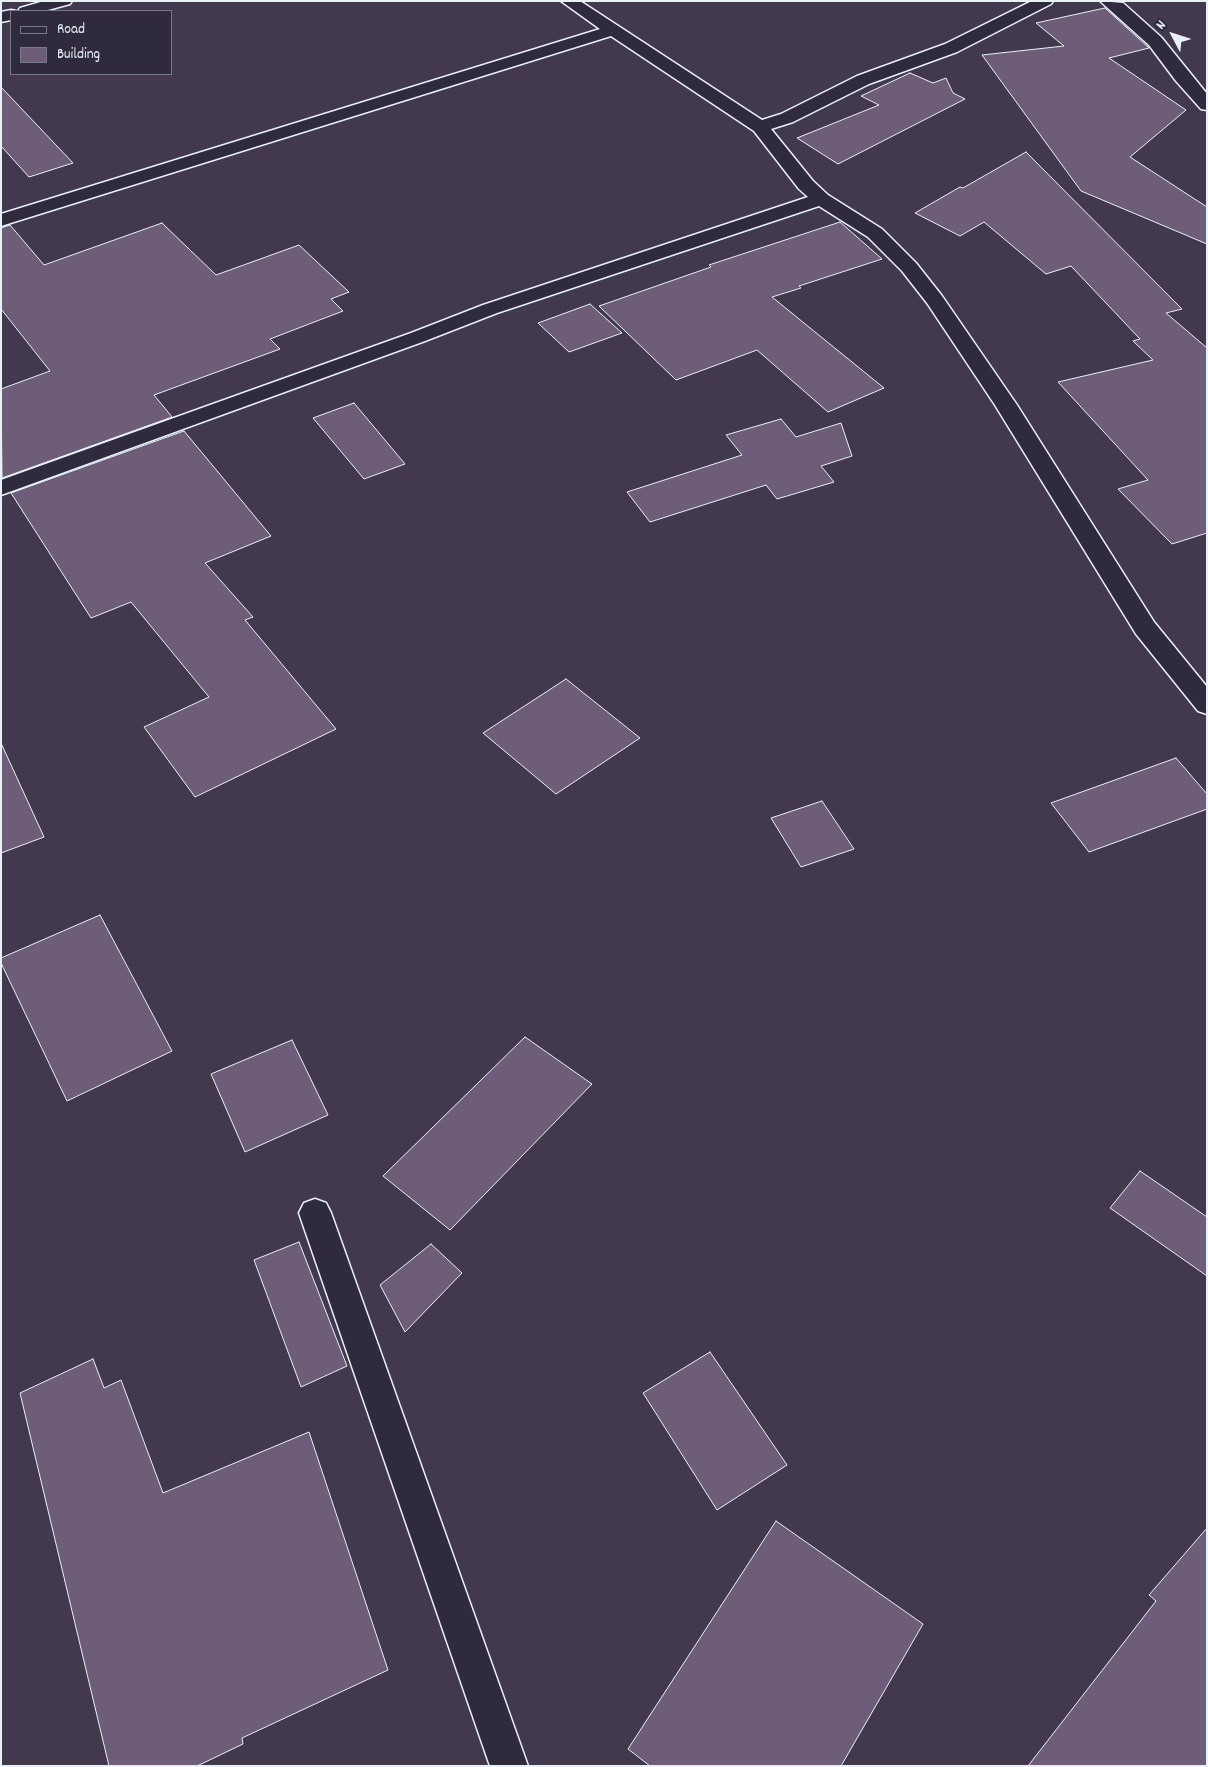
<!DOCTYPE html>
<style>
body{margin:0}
#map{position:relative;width:1208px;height:1767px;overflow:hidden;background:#42394f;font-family:Dekko,sans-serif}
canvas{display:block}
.frame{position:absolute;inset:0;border:2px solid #e8f1f8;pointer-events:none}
.legend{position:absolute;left:10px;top:10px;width:162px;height:65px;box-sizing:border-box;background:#2f2a3d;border:1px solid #797a88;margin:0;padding:6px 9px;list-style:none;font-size:15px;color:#e8f1f8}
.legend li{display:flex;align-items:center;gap:10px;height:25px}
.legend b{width:25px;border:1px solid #797a88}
.north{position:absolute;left:1148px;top:10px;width:50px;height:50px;-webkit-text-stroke:4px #2f2a3d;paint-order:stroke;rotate:310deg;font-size:14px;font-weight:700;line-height:20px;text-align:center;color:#e8f1f8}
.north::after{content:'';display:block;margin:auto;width:18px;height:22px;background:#e8f1f8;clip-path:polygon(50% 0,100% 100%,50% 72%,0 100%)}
</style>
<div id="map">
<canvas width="1208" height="1767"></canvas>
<div class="frame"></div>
<ul class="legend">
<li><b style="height:6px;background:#2f2a3d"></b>Road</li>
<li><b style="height:14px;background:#6d5d79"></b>Building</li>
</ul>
<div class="north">N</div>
</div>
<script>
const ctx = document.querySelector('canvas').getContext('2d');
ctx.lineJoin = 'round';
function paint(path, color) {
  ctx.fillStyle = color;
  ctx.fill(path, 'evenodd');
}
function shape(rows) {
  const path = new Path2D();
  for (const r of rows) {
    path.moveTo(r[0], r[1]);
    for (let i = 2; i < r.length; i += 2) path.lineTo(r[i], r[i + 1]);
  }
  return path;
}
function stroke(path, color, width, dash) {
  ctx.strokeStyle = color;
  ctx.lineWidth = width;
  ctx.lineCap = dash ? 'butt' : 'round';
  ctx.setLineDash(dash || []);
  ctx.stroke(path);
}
const building = shape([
 [1105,8,1149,48,1109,58,1186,110,1130,157,1207,207,1207,244,1081,191,982,55,1064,46,1036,23,1105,8],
 [910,73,933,83,946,78,953,93,965,99,838,164,797,138,879,105,861,96,910,73],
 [1,87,73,163,29,177,1,146,1,87],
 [1026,152,1182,309,1166,313,1207,348,1207,533,1172,544,1118,489,1148,480,1058,382,1153,360,1133,341,1140,339,1071,266,1046,274,984,222,960,236,915,213,960,187,963,188,1026,152],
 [840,222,882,259,799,286,801,288,772,297,884,388,828,412,757,350,676,380,599,306,711,267,709,265,840,222],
 [162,223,216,275,299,245,349,292,331,299,343,311,270,339,280,349,154,395,172,417,2,478,1,389,50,371,1,309,1,228,10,225,44,265,162,223],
 [590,304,622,333,569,352,538,323,590,304],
 [354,403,405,464,364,479,313,418,354,403],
 [781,419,796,437,841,423,852,456,821,466,834,482,777,499,766,485,650,522,627,492,742,455,726,435,781,419],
 [184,431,271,536,205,563,253,617,245,620,336,729,195,797,144,727,209,697,131,602,91,618,11,493,184,431],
 [566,679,640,738,556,794,483,733,566,679],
 [1,743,44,837,1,853,1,743],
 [1176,758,1207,794,1207,809,1089,852,1051,803,1176,758],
 [822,801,854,849,801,867,771,818,822,801],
 [100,915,172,1051,67,1101,1,963,1,958,100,915],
 [525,1037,592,1084,450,1230,383,1176,525,1037],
 [292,1040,328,1115,245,1152,211,1074,292,1040],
 [1140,1171,1207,1217,1207,1276,1110,1208,1140,1171],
 [299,1242,347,1366,301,1387,254,1260,299,1242],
 [431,1244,462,1273,405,1332,380,1285,431,1244],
 [710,1352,787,1465,717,1510,643,1393,710,1352],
 [93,1359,104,1388,121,1380,163,1493,309,1432,388,1670,242,1738,243,1744,197,1766,109,1766,20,1393,93,1359],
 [776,1521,923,1624,841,1766,650,1766,628,1749,776,1521],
 [1207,1528,1207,1766,1028,1766,1156,1601,1149,1595,1207,1528]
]);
const minor = shape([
 [44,1,72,1,70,4,44,11,18,11,20,8,44,1],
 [561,1,580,1,762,120,781,114,857,76,945,44,1032,1,1053,1,1051,4,957,52,869,84,793,122,771,129,813,181,828,195,882,229,916,263,942,296,1017,405,1154,622,1207,687,1207,714,1198,711,1136,634,995,405,927,303,902,271,868,237,819,206,497,313,425,341,1,495,1,480,411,333,483,305,808,197,799,189,754,131,611,36,1,226,1,214,600,29,561,1],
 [1100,1,1123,3,1161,37,1207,94,1207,110,1201,109,1176,81,1149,45,1100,1],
 [11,10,16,11,11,11,11,20,1,22,1,12,11,10],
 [315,1199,326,1203,331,1213,528,1766,490,1766,299,1213,304,1203,315,1199]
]);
paint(building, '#6d5d79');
stroke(building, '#e8f1f8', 1);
stroke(minor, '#e8f1f8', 3);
paint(minor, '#2f2a3d');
</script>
